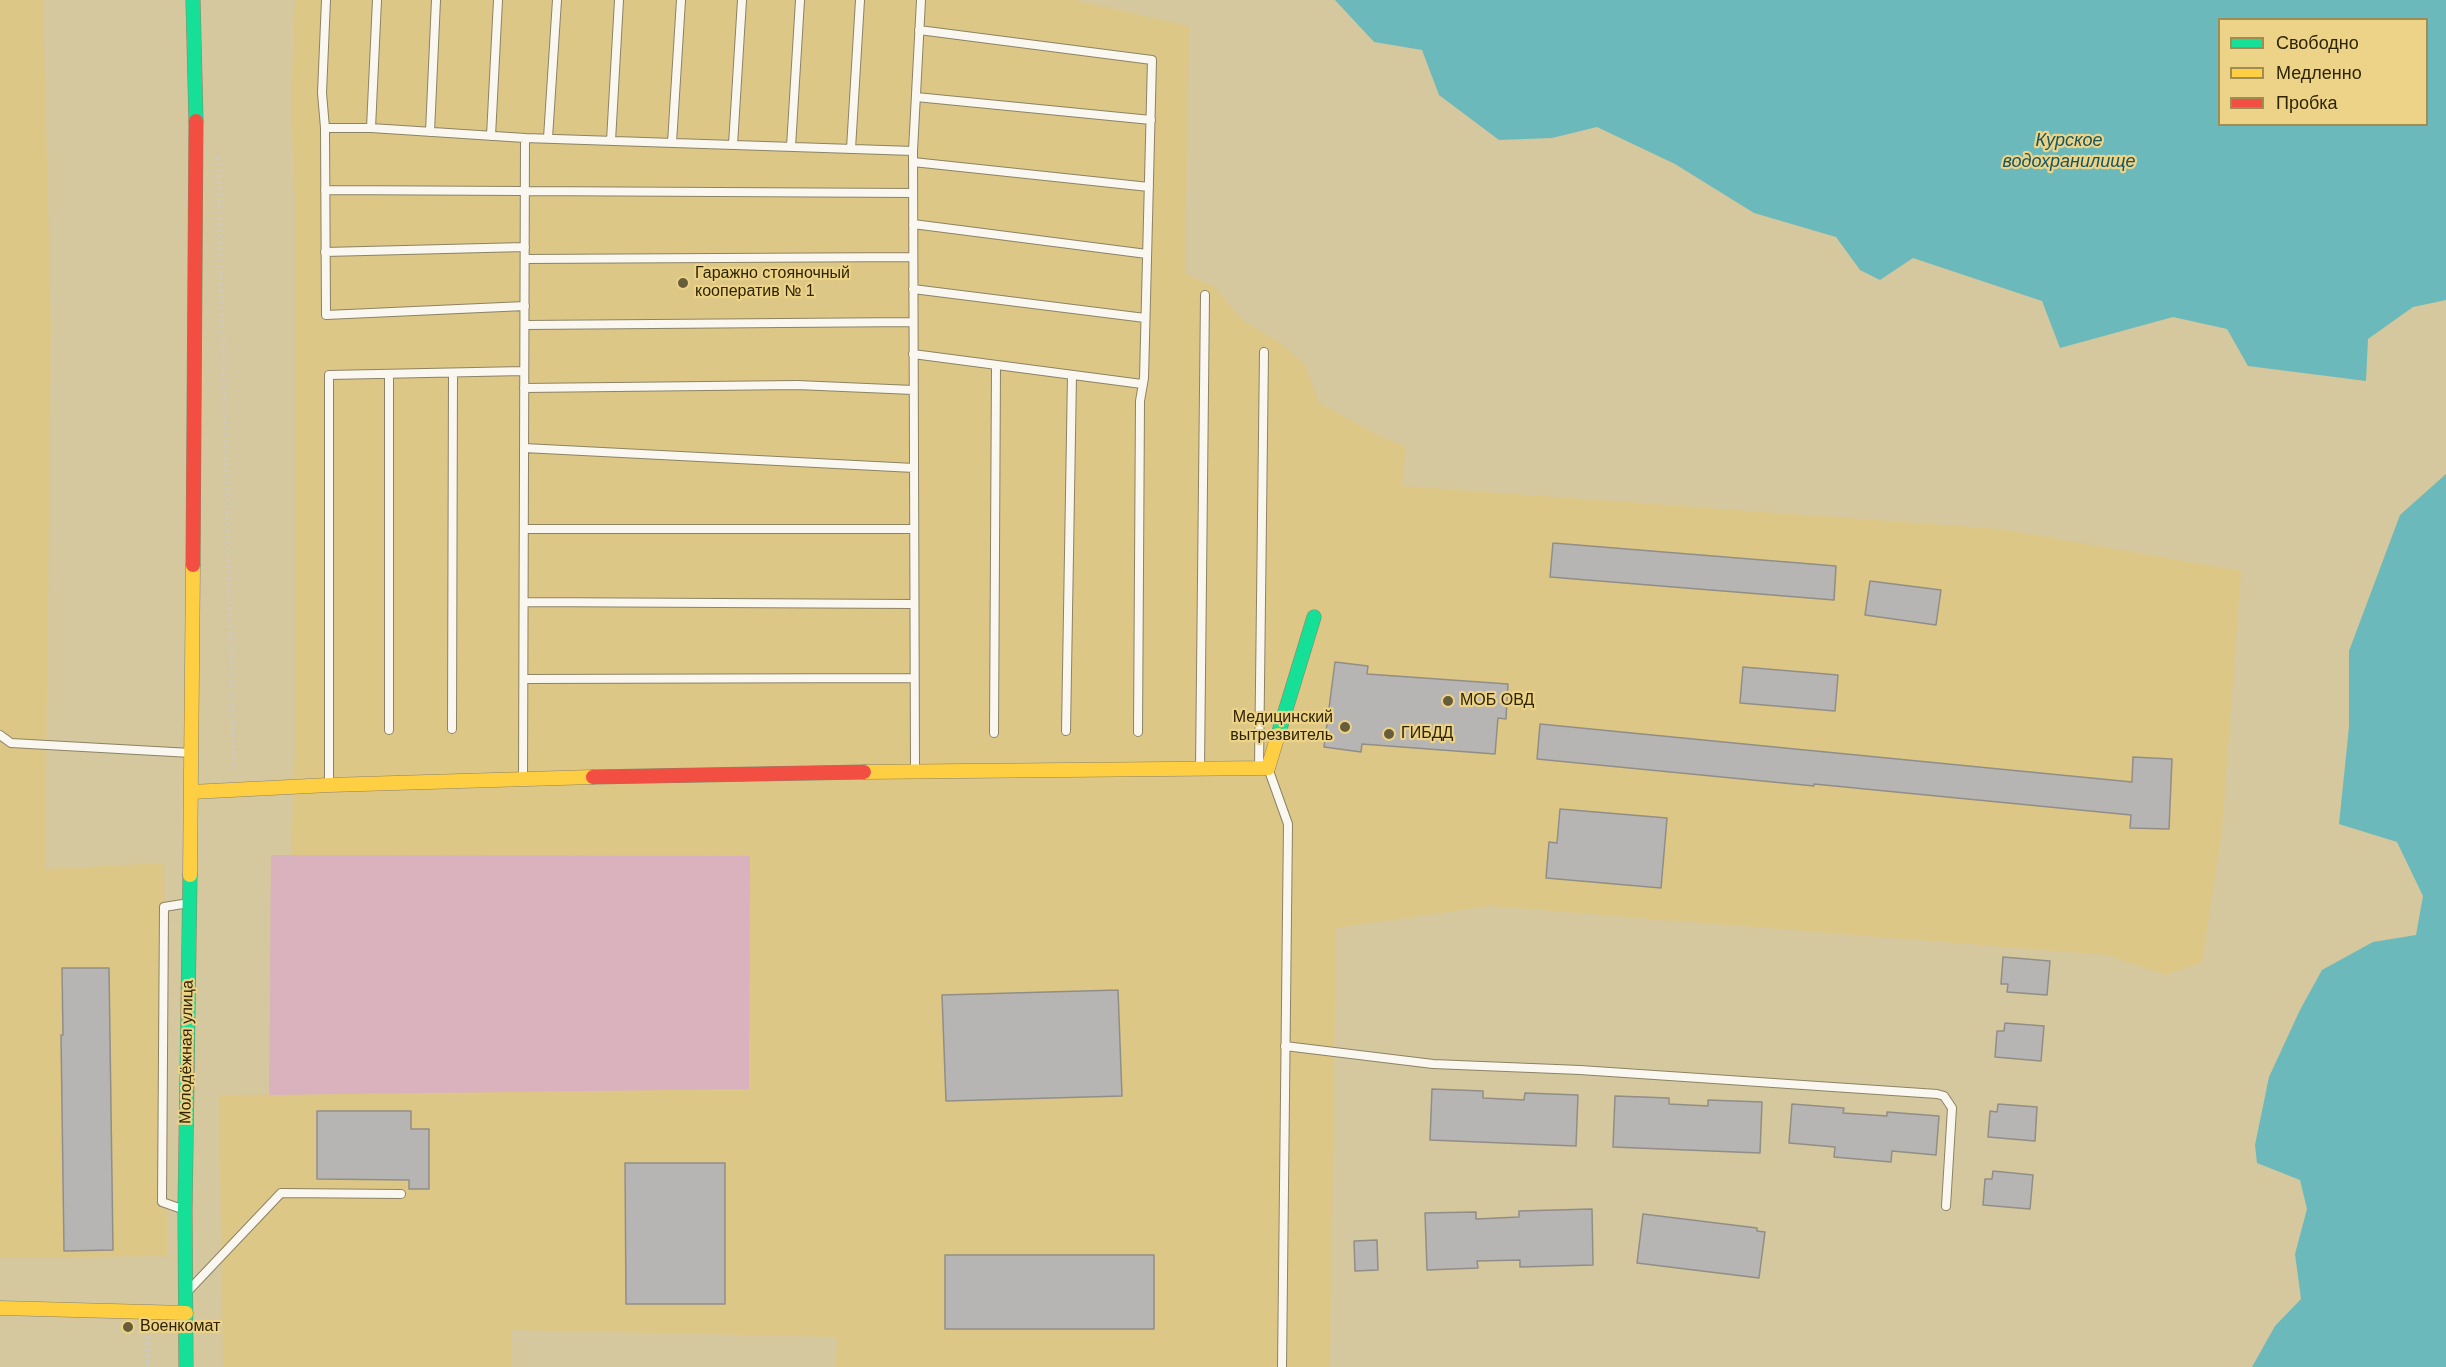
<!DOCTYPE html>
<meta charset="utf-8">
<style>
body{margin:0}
#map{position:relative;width:2446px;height:1367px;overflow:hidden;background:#d5c79e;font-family:Arial,sans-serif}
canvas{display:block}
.legend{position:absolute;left:2218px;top:18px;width:210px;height:108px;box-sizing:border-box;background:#ecd387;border:2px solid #a08d53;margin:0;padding:8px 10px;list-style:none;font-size:18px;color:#2e2404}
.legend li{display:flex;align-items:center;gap:12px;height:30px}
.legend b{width:30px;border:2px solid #a08d53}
</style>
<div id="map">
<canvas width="2446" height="1367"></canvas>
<ul class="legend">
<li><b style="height:8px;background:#16e098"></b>Свободно</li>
<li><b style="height:8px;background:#ffcf43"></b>Медленно</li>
<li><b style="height:8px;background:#f24e42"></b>Пробка</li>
</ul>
</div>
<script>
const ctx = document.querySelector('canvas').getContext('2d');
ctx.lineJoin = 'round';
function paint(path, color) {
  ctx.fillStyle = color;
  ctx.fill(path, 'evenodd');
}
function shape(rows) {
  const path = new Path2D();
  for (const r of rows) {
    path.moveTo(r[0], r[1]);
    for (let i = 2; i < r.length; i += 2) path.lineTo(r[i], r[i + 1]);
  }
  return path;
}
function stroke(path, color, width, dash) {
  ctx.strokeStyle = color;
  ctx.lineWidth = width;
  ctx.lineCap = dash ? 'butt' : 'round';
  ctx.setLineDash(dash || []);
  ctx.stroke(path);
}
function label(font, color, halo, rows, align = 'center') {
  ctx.font = font + ' Arial,sans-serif';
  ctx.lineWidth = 4.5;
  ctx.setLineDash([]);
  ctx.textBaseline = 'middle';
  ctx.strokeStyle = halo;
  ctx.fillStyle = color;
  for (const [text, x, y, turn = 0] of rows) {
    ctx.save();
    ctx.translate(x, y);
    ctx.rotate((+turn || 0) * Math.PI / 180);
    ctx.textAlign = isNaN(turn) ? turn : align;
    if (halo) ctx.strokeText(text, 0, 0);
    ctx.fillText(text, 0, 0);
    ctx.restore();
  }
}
const built = shape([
 [0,0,43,0,51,326,45,869,164,863,167,1256,0,1258],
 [295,0,1075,0,1189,26,1185,274,1214,286,1243,321,1279,342,1305,364,1319,403,1380,436,1406,447,1402,486,2000,529,2241,571,2222,830,2202,962,2166,975,2107,955,1489,906,1336,928,1330,1367,836,1367,837,1337,512,1330,511,1367,223,1367,219,1095,749,1089,750,856,291,855,295,745,295,199,291,107]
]);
const green = shape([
 [271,855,750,856,749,1089,269,1095]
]);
const water = shape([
 [1335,0,2446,0,2446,300,2413,307,2368,339,2366,381,2248,366,2227,329,2173,317,2060,348,2042,301,1913,258,1880,280,1860,270,1836,237,1754,213,1675,164,1597,127,1552,138,1499,140,1439,95,1422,50,1374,42],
 [2220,20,2426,20,2426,124,2220,124],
 [2446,474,2446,1367,2252,1367,2275,1326,2301,1299,2295,1254,2307,1209,2300,1180,2257,1163,2255,1145,2269,1077,2300,1010,2322,970,2373,942,2416,935,2423,896,2397,842,2339,824,2349,727,2349,651,2400,515]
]);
const building = shape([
 [1553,543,1836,566,1834,600,1550,577,1553,543],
 [1870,581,1941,590,1936,625,1865,615,1870,581],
 [1335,662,1368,666,1367,674,1508,684,1506,719,1498,718,1495,754,1362,744,1361,752,1324,747,1335,662],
 [1743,667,1838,675,1835,711,1740,703,1743,667],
 [1540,724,2132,782,2133,757,2172,759,2169,829,2130,828,2131,815,1814,784,1814,786,1537,759,1540,724],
 [1560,809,1667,818,1661,888,1546,878,1549,842,1557,843,1560,809],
 [2003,957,2050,961,2047,995,2007,992,2008,984,2001,984,2003,957],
 [62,968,109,968,113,1250,64,1251,61,1035,63,1035,62,968],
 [1118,990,1122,1096,946,1101,942,995,1118,990],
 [2005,1023,2044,1026,2041,1061,1995,1057,1997,1031,2004,1031,2005,1023],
 [1432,1089,1483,1091,1483,1098,1524,1100,1525,1093,1578,1095,1576,1146,1430,1140,1432,1089],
 [1615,1096,1669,1098,1669,1104,1708,1106,1708,1100,1762,1102,1760,1153,1613,1147,1615,1096],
 [1792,1104,1844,1108,1843,1113,1887,1116,1887,1112,1939,1116,1936,1155,1892,1151,1891,1162,1834,1157,1835,1147,1789,1143,1792,1104],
 [1998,1104,2037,1107,2035,1141,1988,1137,1990,1111,1997,1112,1998,1104],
 [317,1111,411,1111,411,1129,429,1129,429,1189,409,1189,409,1180,317,1179,317,1111],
 [625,1163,725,1163,725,1304,626,1304,625,1163],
 [1993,1171,2033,1175,2030,1209,1983,1205,1985,1179,1992,1179,1993,1171],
 [1592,1209,1593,1265,1520,1267,1520,1260,1477,1261,1478,1268,1427,1270,1425,1213,1476,1212,1476,1219,1519,1217,1519,1211,1592,1209],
 [1643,1214,1757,1228,1757,1231,1765,1232,1759,1278,1637,1263,1643,1214],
 [1377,1240,1378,1270,1355,1271,1354,1241,1377,1240],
 [945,1255,1154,1255,1154,1329,945,1329,945,1255]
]);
const path = shape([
 [218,157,234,770],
 [147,1330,147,1367]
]);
const lane = shape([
 [326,0,322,93,325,128,371,128],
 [377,0,371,128,525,138],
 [919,30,1152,60,1144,378,1140,401,1138,732],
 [916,97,1151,120],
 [325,128,326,315,525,306],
 [430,132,436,0],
 [491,136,498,0],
 [548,138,557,0],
 [611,141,619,0],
 [672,143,681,0],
 [733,145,742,0],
 [791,147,800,0],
 [851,149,860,0],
 [913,151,921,0],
 [913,162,1149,187],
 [325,190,913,193],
 [913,224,1147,254],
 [325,252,525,247],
 [525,259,913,257],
 [913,289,1145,318],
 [525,325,913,322],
 [913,354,1142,384],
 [524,388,797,385,913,390],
 [524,448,914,468],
 [524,529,914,529],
 [524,602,914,604],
 [524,679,914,678],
 [452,729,453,373],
 [389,730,389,374],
 [1066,731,1072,375],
 [994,733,996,365],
 [0,735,11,743,191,753],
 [1259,767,1264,352],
 [1200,768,1205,295],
 [1268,768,1288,824,1282,1367],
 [523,778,525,138,913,151,915,769],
 [329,785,329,375,524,371],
 [1285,1046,1433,1064,1580,1070,1937,1094,1944,1096,1952,1108,1946,1206],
 [182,1209,162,1202,164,907,189,903],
 [189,1290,281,1193,401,1194]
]);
const fast = shape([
 [193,0,196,121],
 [1278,735,1314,617],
 [186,1367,185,1210,190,875]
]);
const slow = shape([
 [864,772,1268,768,1278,735],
 [191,792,329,785,593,777],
 [190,875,193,565],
 [0,1308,186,1313]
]);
const jam = shape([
 [193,565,196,121],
 [593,777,864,772]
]);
const markers = [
 [683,283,6,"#685d3a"],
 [1448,701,6,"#685d3a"],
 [1345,727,6,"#685d3a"],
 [1389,734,6,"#685d3a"],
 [128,1327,6,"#685d3a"]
];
const poiNames = [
 ["Гаражно стояночный",695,274],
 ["кооператив № 1",695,292],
 ["МОБ ОВД",1460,701],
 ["Медицинский",1333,718,"right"],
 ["вытрезвитель",1333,736,"right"],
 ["ГИБДД",1401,734],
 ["Военкомат",140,1327]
];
const streetNames = [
 ["Молодёжная улица",187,1052,-89]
];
const waterNames = [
 ["Курское",2069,141],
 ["водохранилище",2069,162]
];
paint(built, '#ddc786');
paint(green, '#dab2bd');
paint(water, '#6cb9bb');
paint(building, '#b7b5b3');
stroke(building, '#918e87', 1.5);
stroke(lane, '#8c8365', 10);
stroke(fast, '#8c8365', 15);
stroke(slow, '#8c8365', 15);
stroke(jam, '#8c8365', 15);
stroke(path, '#cdcabd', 4, [3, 3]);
stroke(lane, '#f9f7f0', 8);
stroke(fast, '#16e098', 14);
stroke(slow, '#ffcf43', 14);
stroke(jam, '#f24e42', 14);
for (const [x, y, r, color] of markers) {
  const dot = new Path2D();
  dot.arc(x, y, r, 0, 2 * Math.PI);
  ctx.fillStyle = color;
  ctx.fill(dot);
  stroke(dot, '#ecd387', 2);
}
label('16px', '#2e2404', '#ecd387', poiNames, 'left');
label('16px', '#2e2404', '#ecd387', streetNames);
label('italic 18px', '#165661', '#ecd387', waterNames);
</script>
